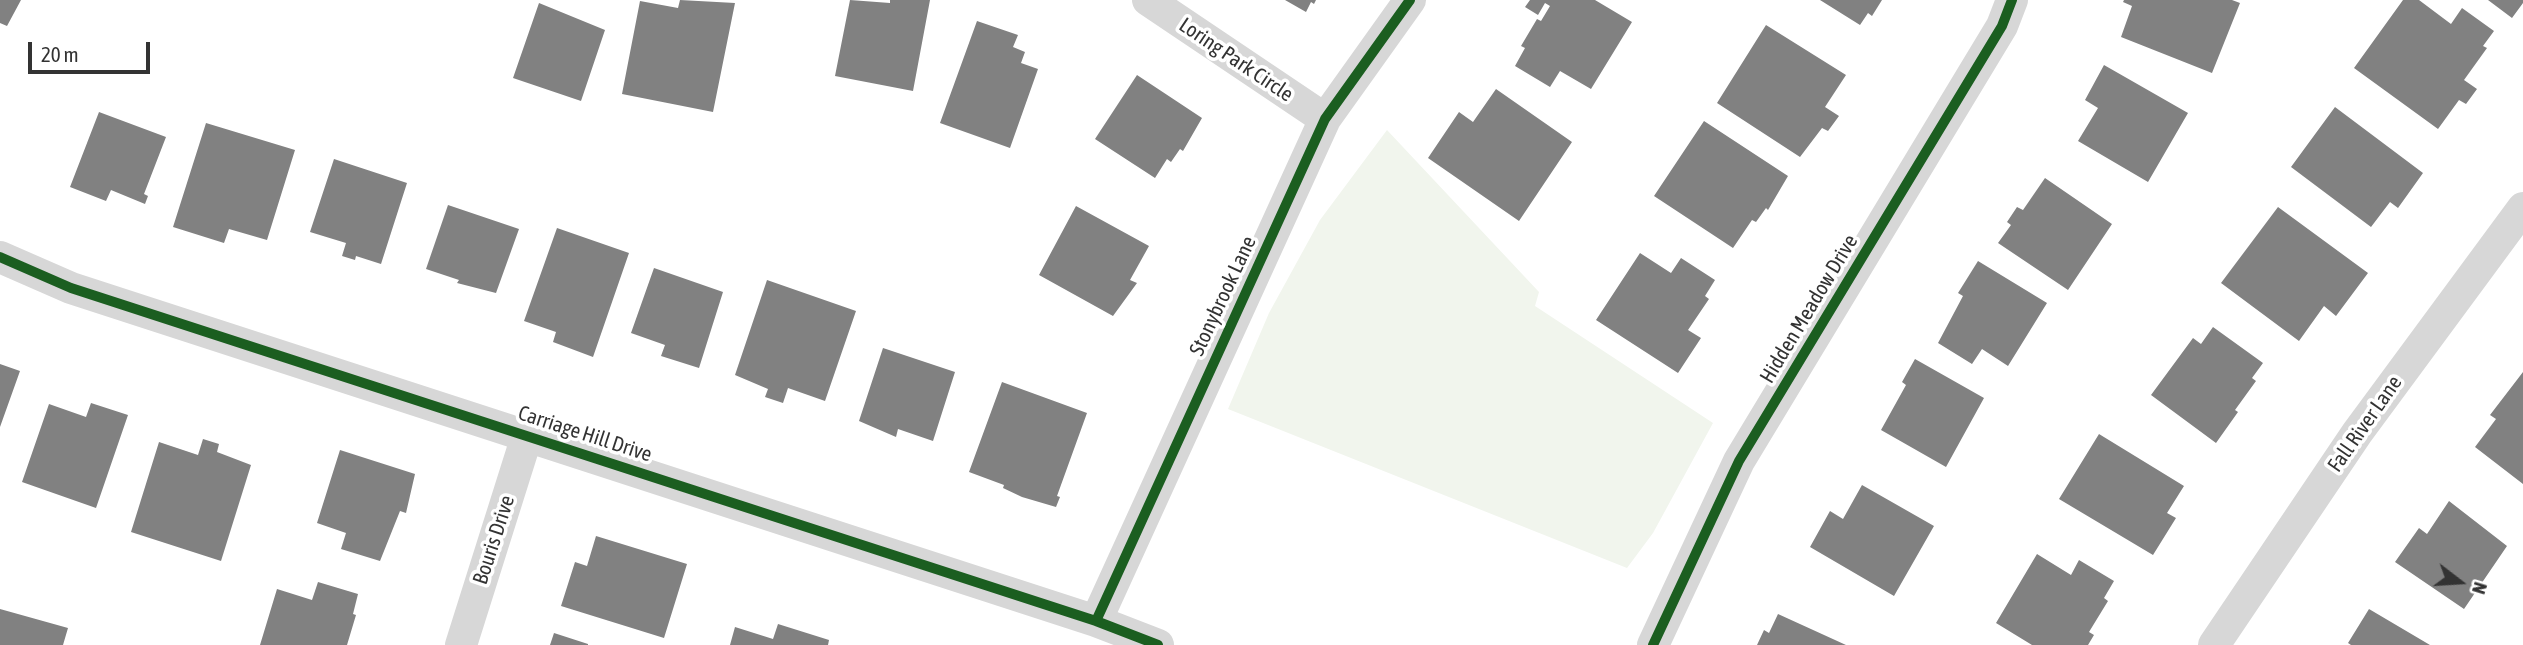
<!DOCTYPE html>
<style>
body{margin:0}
#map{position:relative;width:2523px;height:645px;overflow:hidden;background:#fff;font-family:"Asap Condensed",sans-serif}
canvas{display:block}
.north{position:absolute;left:2425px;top:547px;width:70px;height:70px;-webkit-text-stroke:5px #fff;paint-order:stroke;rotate:107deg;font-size:19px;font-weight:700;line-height:28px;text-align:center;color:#333}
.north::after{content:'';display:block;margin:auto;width:24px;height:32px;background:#333;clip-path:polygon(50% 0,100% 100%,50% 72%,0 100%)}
.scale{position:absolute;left:28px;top:42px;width:122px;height:32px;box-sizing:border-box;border:4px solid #333;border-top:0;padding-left:9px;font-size:21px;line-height:24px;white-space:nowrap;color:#333;-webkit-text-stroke:5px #fff;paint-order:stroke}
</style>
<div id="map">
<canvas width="2523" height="645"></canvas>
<div class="north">N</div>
<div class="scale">20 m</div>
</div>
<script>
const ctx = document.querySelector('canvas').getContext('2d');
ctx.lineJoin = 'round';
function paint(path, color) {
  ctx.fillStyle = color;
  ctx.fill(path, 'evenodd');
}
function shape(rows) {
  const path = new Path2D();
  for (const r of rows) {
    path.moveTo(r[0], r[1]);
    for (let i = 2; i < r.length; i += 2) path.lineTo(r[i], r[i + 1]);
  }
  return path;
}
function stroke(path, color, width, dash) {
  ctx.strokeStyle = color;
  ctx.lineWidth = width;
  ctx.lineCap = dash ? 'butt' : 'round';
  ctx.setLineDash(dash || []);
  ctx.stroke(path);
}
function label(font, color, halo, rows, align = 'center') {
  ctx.font = font + ' "Asap Condensed",sans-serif';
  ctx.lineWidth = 7;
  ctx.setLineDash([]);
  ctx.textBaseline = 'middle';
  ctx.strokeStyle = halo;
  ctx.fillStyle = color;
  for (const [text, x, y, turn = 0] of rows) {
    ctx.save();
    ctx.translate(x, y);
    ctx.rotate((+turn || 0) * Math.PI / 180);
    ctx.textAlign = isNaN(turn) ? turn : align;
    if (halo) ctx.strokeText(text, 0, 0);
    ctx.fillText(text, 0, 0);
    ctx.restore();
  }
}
const green = shape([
 [1387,130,1539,292,1535,306,1713,423,1653,533,1627,568,1228,409,1269,313,1320,220]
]);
const building = shape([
 [0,0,21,0,7,26,0,23],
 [680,0,735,3,713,112,622,94,640,1,678,8],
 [850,0,890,3,890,0,930,0,913,91,835,76],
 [1285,0,1316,0,1314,4,1311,2,1306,12],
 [1530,0,1595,0,1632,22,1591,89,1560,71,1550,87,1515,66,1525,48,1521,46,1537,19,1541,21,1550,6,1545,3,1538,15,1525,7],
 [1820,0,1882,0,1872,16,1868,13,1860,25],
 [2124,0,2232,0,2240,3,2212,73,2121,37,2132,6,2123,2],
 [2403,0,2419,0,2451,24,2462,8,2494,31,2483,46,2487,48,2464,80,2477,89,2466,104,2459,100,2438,129,2354,68],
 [2488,0,2523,0,2523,3,2512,18],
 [539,3,605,30,581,101,513,78],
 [977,21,1018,35,1013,47,1025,52,1021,63,1038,69,1010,148,940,123],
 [1766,25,1846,75,1825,107,1839,116,1828,131,1822,128,1800,157,1717,103],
 [2104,65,2188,113,2148,182,2078,141,2098,108,2085,100],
 [1137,75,1202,118,1183,151,1180,149,1171,162,1167,159,1155,178,1095,139],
 [1496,89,1572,142,1519,221,1428,158,1459,112,1473,122],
 [2335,107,2423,173,2398,208,2390,202,2371,227,2291,167],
 [99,112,166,137,144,194,148,196,145,204,111,190,106,201,70,187],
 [1704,121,1788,176,1768,210,1766,208,1756,222,1752,220,1733,248,1654,196],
 [206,123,295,150,267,240,229,229,224,243,173,227],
 [334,159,407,183,381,264,356,256,355,260,342,256,346,243,310,232],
 [2045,178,2112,224,2068,290,1998,243,2011,225,2007,222,2017,207,2023,210],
 [448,205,519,229,496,293,457,283,459,280,426,269],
 [1076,206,1149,246,1130,280,1137,283,1113,316,1039,275],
 [2278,207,2368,273,2336,316,2324,306,2299,341,2221,283],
 [557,228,629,253,593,357,553,342,556,332,524,321],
 [1640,253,1671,273,1681,258,1715,280,1705,296,1709,299,1688,330,1701,338,1678,373,1596,320],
 [1978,261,2047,303,2008,366,1982,349,1972,364,1938,343,1963,296,1958,293],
 [654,268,723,292,699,368,661,356,665,345,631,333],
 [767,280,856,311,825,401,788,388,783,403,765,397,768,389,735,375],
 [2213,327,2263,363,2252,378,2256,381,2235,410,2238,412,2216,443,2151,395,2193,338,2201,344],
 [883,348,955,372,933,441,898,429,896,437,859,421],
 [1915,359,1984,398,1946,467,1881,430,1906,385,1902,382],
 [0,364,20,371,0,427],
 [2523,372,2523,484,2475,447,2496,419,2490,415],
 [1002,382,1087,413,1057,496,1060,497,1056,507,1022,497,1003,488,1004,485,969,472],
 [91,403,128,415,96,508,22,482,49,404,86,417],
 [2099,434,2184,486,2167,513,2176,518,2153,555,2059,499],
 [203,439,219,444,217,452,251,465,221,561,131,532,159,442,198,455],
 [340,450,415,474,406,513,400,511,380,561,341,549,346,533,317,523],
 [1862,485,1934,526,1894,596,1810,547,1830,511,1843,519],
 [2449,501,2507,546,2464,609,2395,562,2419,528,2427,534],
 [596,536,687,564,664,638,561,606,575,562,587,566],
 [2037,554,2071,575,2079,560,2114,581,2104,598,2108,601,2089,632,2094,635,2088,645,2032,645,1996,623],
 [318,582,358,594,353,614,356,615,347,645,260,645,277,589,312,600],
 [0,609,68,628,63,645,0,645],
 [2369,609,2430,645,2351,645,2348,643],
 [1778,614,1846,645,1757,645,1764,630,1769,633],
 [778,624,829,640,828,645,730,645,735,627,773,639],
 [554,633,588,644,588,645,550,645]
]);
const minor = shape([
 [1148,0,1325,119],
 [0,257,71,288,1096,621,1158,645],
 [1096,621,1325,119,1410,0],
 [461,645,527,436],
 [1653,645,1739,461,2002,26,2012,0],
 [2214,645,2357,433,2523,208]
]);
const cycleway = shape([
 [0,257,71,288,1096,621,1158,645],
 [1096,621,1325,119,1410,0],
 [1653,645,1739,461,2002,26,2012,0]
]);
const streetNames = [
 ["Loring Park Circle",1236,60,34],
 ["Stonybrook Lane",1223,296,-65],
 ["Hidden Meadow Drive",1809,309,-59],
 ["Fall River Lane",2365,424,-55],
 ["Carriage Hill Drive",585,434,18],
 ["Bouris Drive",494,540,-72]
];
paint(green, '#f1f5ed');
paint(building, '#818181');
stroke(minor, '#d7d7d7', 32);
stroke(cycleway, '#1b5e20', 10);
label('21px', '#333', '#fff', streetNames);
</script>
